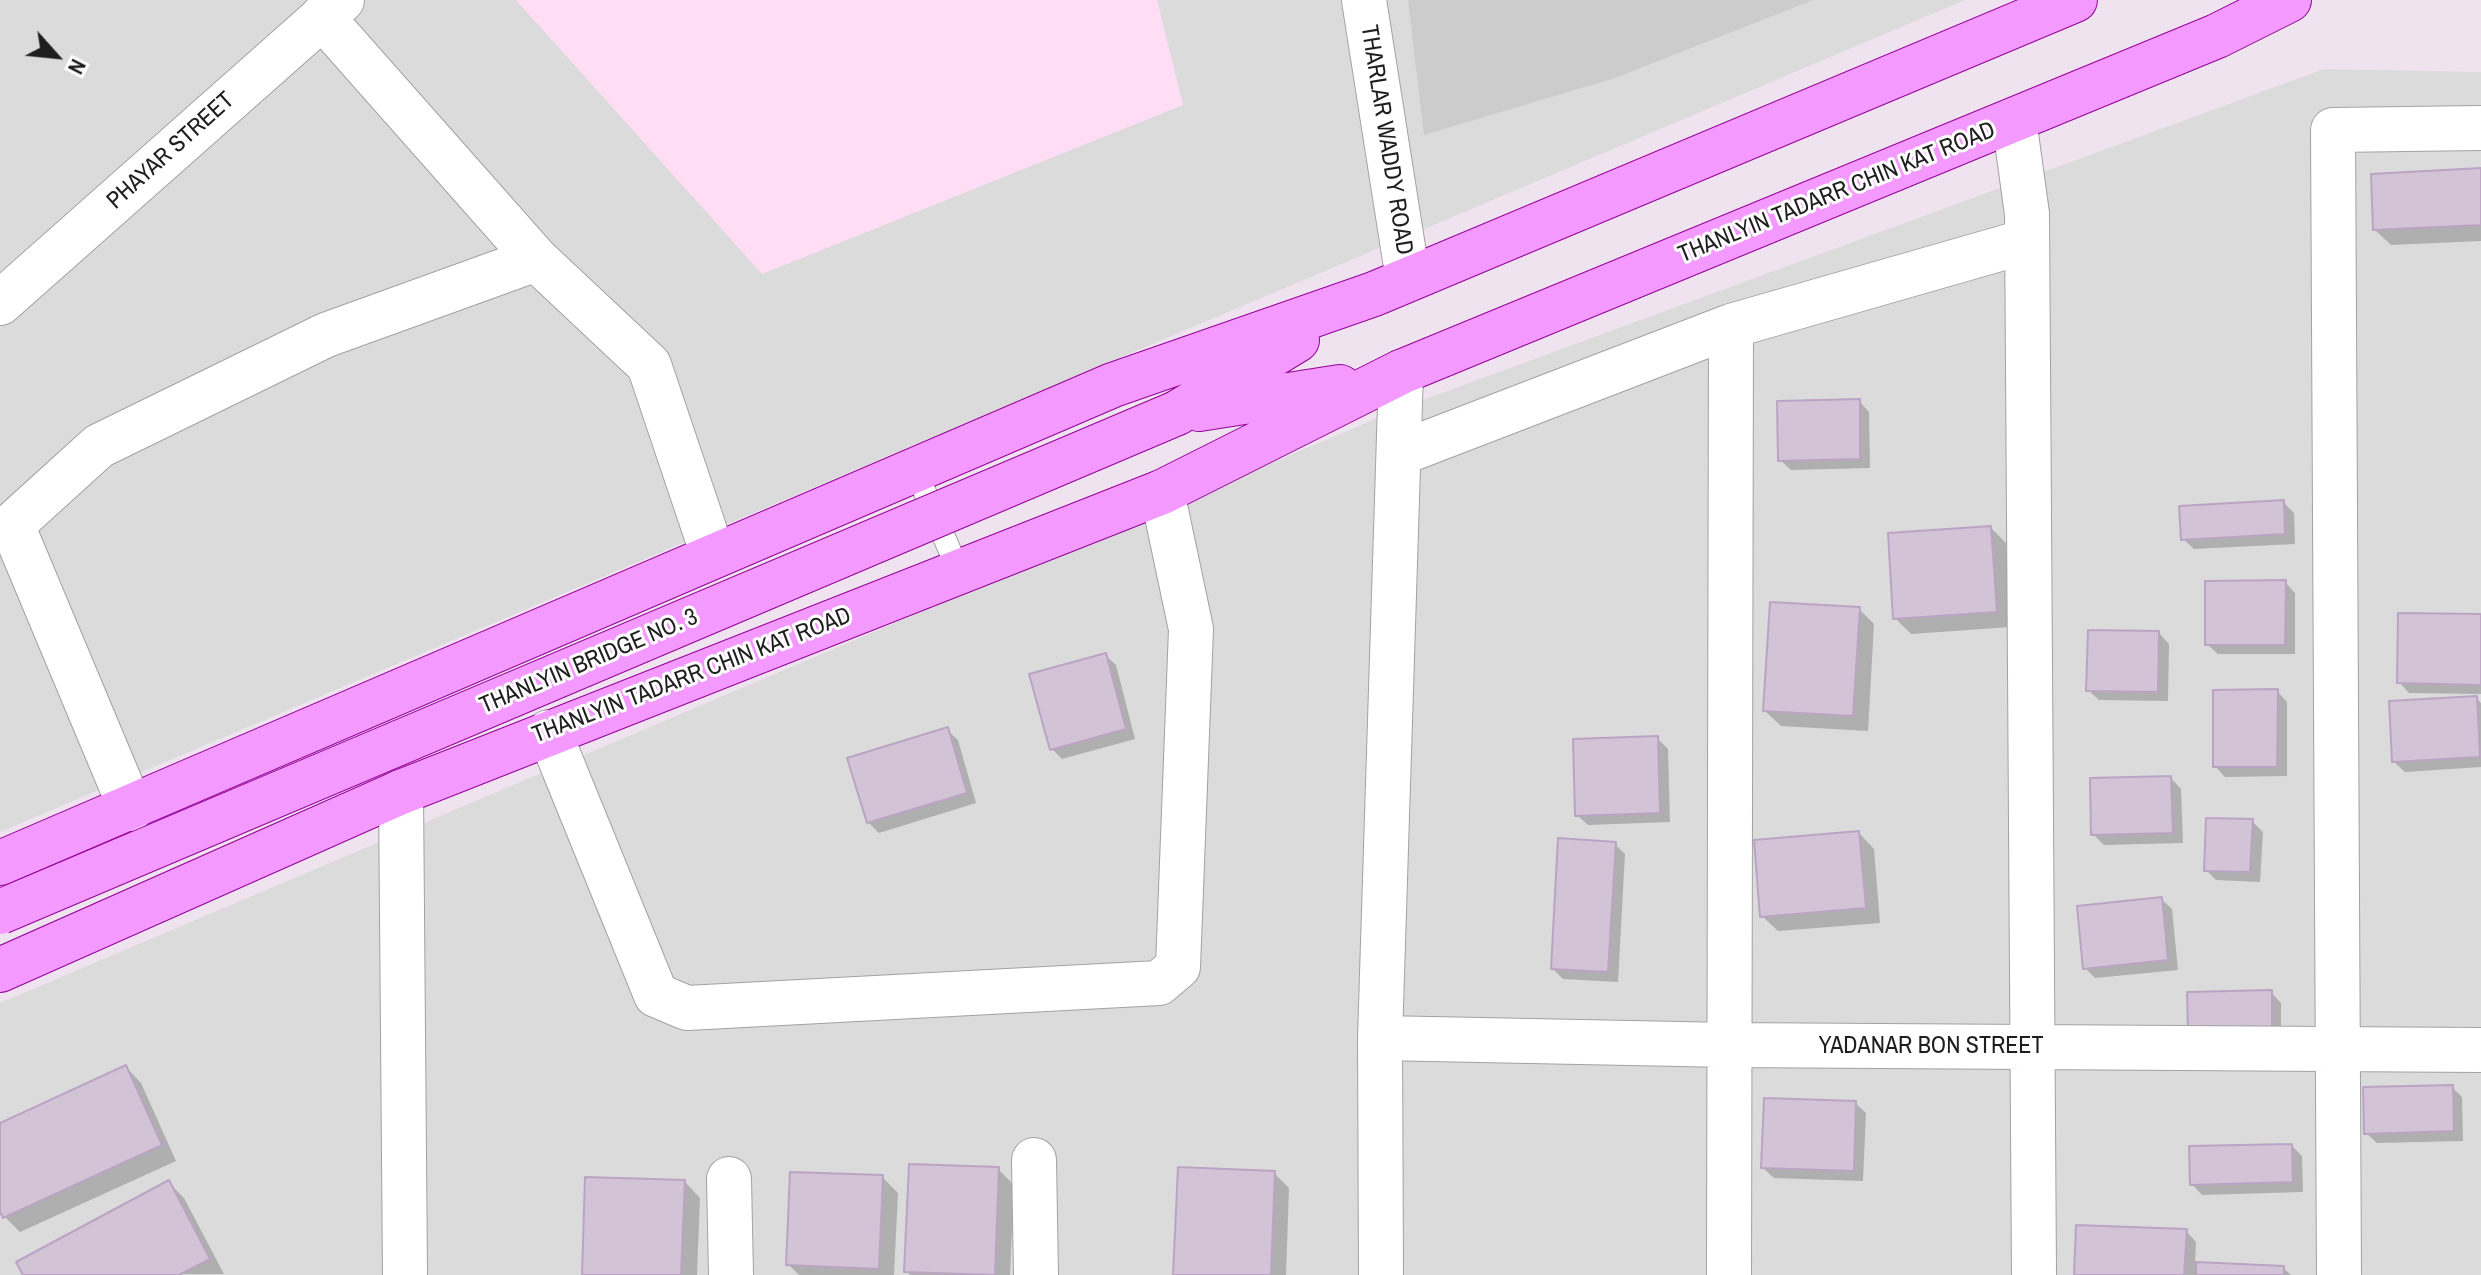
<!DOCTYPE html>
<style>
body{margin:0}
#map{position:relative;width:2481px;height:1275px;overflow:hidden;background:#f0e3f0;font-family:"Archivo Narrow",sans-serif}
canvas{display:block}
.north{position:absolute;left:16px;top:16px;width:80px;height:80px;-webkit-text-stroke:6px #fff;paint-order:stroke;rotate:117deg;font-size:22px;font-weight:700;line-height:32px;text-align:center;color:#1e1e1e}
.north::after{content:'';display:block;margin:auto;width:28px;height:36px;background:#1e1e1e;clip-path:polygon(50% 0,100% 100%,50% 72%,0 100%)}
</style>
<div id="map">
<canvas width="2481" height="1275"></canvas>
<div class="north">N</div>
</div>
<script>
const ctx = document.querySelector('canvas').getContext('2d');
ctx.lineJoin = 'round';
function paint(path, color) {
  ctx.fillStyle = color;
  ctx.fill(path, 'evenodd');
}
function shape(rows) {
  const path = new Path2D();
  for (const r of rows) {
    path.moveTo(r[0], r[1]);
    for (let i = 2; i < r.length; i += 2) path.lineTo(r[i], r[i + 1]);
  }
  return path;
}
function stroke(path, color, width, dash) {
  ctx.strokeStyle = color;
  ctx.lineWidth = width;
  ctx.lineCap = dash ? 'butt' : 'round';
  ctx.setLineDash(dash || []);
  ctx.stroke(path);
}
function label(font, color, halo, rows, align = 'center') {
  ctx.font = font + ' "Archivo Narrow",sans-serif';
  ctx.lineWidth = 6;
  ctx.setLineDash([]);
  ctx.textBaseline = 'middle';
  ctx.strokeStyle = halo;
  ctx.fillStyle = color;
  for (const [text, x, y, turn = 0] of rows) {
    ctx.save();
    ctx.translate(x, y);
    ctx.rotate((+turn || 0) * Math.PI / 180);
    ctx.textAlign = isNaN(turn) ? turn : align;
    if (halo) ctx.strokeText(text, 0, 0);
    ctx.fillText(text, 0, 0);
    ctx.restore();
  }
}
const residential = shape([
 [0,0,1965,0,0,832],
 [2324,69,2481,72,2481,1275,0,1275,0,1003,1401,408]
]);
const education = shape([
 [516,0,1157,0,1183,105,762,274]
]);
const religious = shape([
 [1408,0,1813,0,1615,78,1424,135]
]);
const shadow = shape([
 [2481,170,2481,241,2391,245,2375,230],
 [1859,401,1869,412,1870,468,1791,470,1780,460],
 [2283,502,2294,513,2295,544,2194,549,2183,539],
 [1991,528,2006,543,2011,627,1911,634,1895,618],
 [2285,582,2295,593,2295,654,2218,654,2207,644],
 [1859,609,1874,624,1868,731,1781,726,1765,711],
 [2481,616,2481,694,2409,693,2399,682],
 [2159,633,2169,644,2168,701,2099,700,2088,690],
 [1105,655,1116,665,1135,739,1062,759,1052,749],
 [2277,691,2287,702,2287,776,2225,777,2215,766],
 [2476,698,2481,703,2481,767,2405,772,2394,762],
 [947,730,958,740,976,803,879,833,868,822],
 [1657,738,1668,749,1670,822,1588,825,1577,815],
 [2171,778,2181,789,2183,843,2104,845,2093,834],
 [2252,821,2263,832,2260,882,2216,880,2206,870],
 [1859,833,1874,849,1880,923,1778,931,1762,916],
 [1615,844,1625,854,1618,982,1563,979,1553,969],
 [2161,899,2172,909,2178,970,2095,978,2085,968],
 [2271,992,2281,1003,2281,1042,2200,1043],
 [126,1067,141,1083,176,1161,20,1232,5,1217,0,1207,0,1125],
 [2452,1087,2462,1097,2463,1141,2377,1143,2366,1133],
 [1855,1103,1866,1113,1863,1181,1774,1178,1763,1168],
 [2292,1146,2302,1156,2303,1192,2202,1195,2192,1184],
 [998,1169,1014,1185,1010,1275,910,1275,906,1271],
 [1274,1173,1289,1188,1286,1275,1175,1275],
 [882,1177,898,1193,894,1275,799,1275,788,1264],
 [685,1182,700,1198,697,1275,584,1275],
 [169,1183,184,1198,224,1274,25,1275],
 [2186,1231,2196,1242,2195,1264,2283,1268,2291,1275,2076,1275]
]);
const building = shape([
 [2481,168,2481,225,2373,230,2371,174,2481,168],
 [1860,399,1860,459,1778,461,1777,401,1860,399],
 [2284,500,2285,534,2181,540,2179,506,2284,500],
 [1991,526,1997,612,1893,619,1888,533,1991,526],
 [2286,580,2285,645,2205,645,2205,581,2286,580],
 [1770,602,1860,607,1853,716,1763,711,1770,602],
 [2398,613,2481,614,2481,685,2397,683,2398,613],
 [2088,630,2159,631,2158,692,2086,691,2088,630],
 [1106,653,1126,729,1050,750,1029,674,1106,653],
 [2278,689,2277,767,2213,767,2213,690,2278,689],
 [2477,696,2480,757,2392,762,2389,701,2477,696],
 [948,727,967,793,867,823,847,758,948,727],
 [1658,736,1660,813,1575,816,1573,739,1658,736],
 [2171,776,2173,833,2091,835,2090,778,2171,776],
 [2206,818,2253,819,2250,872,2204,871,2206,818],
 [1859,831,1866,908,1760,917,1754,840,1859,831],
 [1558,838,1616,842,1608,972,1551,969,1558,838],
 [2162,897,2168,960,2083,969,2077,906,2162,897],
 [2272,990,2272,1032,2188,1033,2187,992,2272,990],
 [126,1065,162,1145,3,1218,0,1212,0,1123,126,1065],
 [2453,1085,2454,1131,2364,1134,2363,1087,2453,1085],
 [1764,1098,1856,1101,1854,1171,1761,1168,1764,1098],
 [2292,1144,2293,1182,2190,1185,2189,1146,2292,1144],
 [909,1164,999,1167,995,1275,904,1272,909,1164],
 [1178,1167,1275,1171,1271,1275,1173,1275,1178,1167],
 [790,1172,883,1175,879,1269,786,1265,790,1172],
 [585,1177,685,1180,681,1275,582,1275,585,1177],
 [169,1180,210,1259,179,1275,23,1275,16,1262,169,1180],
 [2076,1225,2187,1229,2184,1275,2074,1275,2076,1225],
 [2196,1262,2284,1266,2284,1275,2196,1275,2196,1262]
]);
const lane = shape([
 [915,469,959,572]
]);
const street = shape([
 [1364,0,1408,279],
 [322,17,536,259,649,365,713,555],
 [2014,120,2027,214,2034,1275],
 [0,303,342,0],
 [1401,453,1731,326,2027,241],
 [549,732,656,995,687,1008,1159,983,1178,967,1191,629,1162,492],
 [401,792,405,1275],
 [131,809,12,525,99,446,326,335,536,259],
 [1380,1038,1730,1045,2481,1050],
 [1034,1160,1036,1275],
 [729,1179,731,1275],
 [1381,1275,1380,1038,1401,372],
 [1729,1275,1731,326],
 [2339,1275,2333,130,2481,128]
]);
const primary = shape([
 [1199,409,1340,387],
 [1177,413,1297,340],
 [0,863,1113,385,1374,294,2075,0],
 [0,970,401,792,1162,492,1401,372,2217,36,2289,0]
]);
const primaryBridge = shape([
 [0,912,1177,413]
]);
const streetNames = [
 ["THARLAR WADDY ROAD",1386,140,81],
 ["PHAYAR STREET",171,151,-42],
 ["THANLYIN TADARR CHIN KAT ROAD",1837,193,-22],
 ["THANLYIN BRIDGE NO. 3",589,662,-23],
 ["THANLYIN TADARR CHIN KAT ROAD",692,676,-21],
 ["YADANAR BON STREET",1931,1047]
];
paint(residential, '#dbdbdc');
paint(education, '#ffddf4');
paint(religious, '#ccc');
paint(shadow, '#0003');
paint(building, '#d2c3d7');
stroke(building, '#bba4c3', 2);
stroke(lane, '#a2a2a2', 24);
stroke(street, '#a2a2a2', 46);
stroke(primary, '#950098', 46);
stroke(lane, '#fff', 22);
stroke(street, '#fff', 44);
stroke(primary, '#f399ff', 44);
stroke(primaryBridge, '#950098', 46, []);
stroke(primaryBridge, '#f399ff', 44);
label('24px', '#1e1e1e', '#fff', streetNames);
</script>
